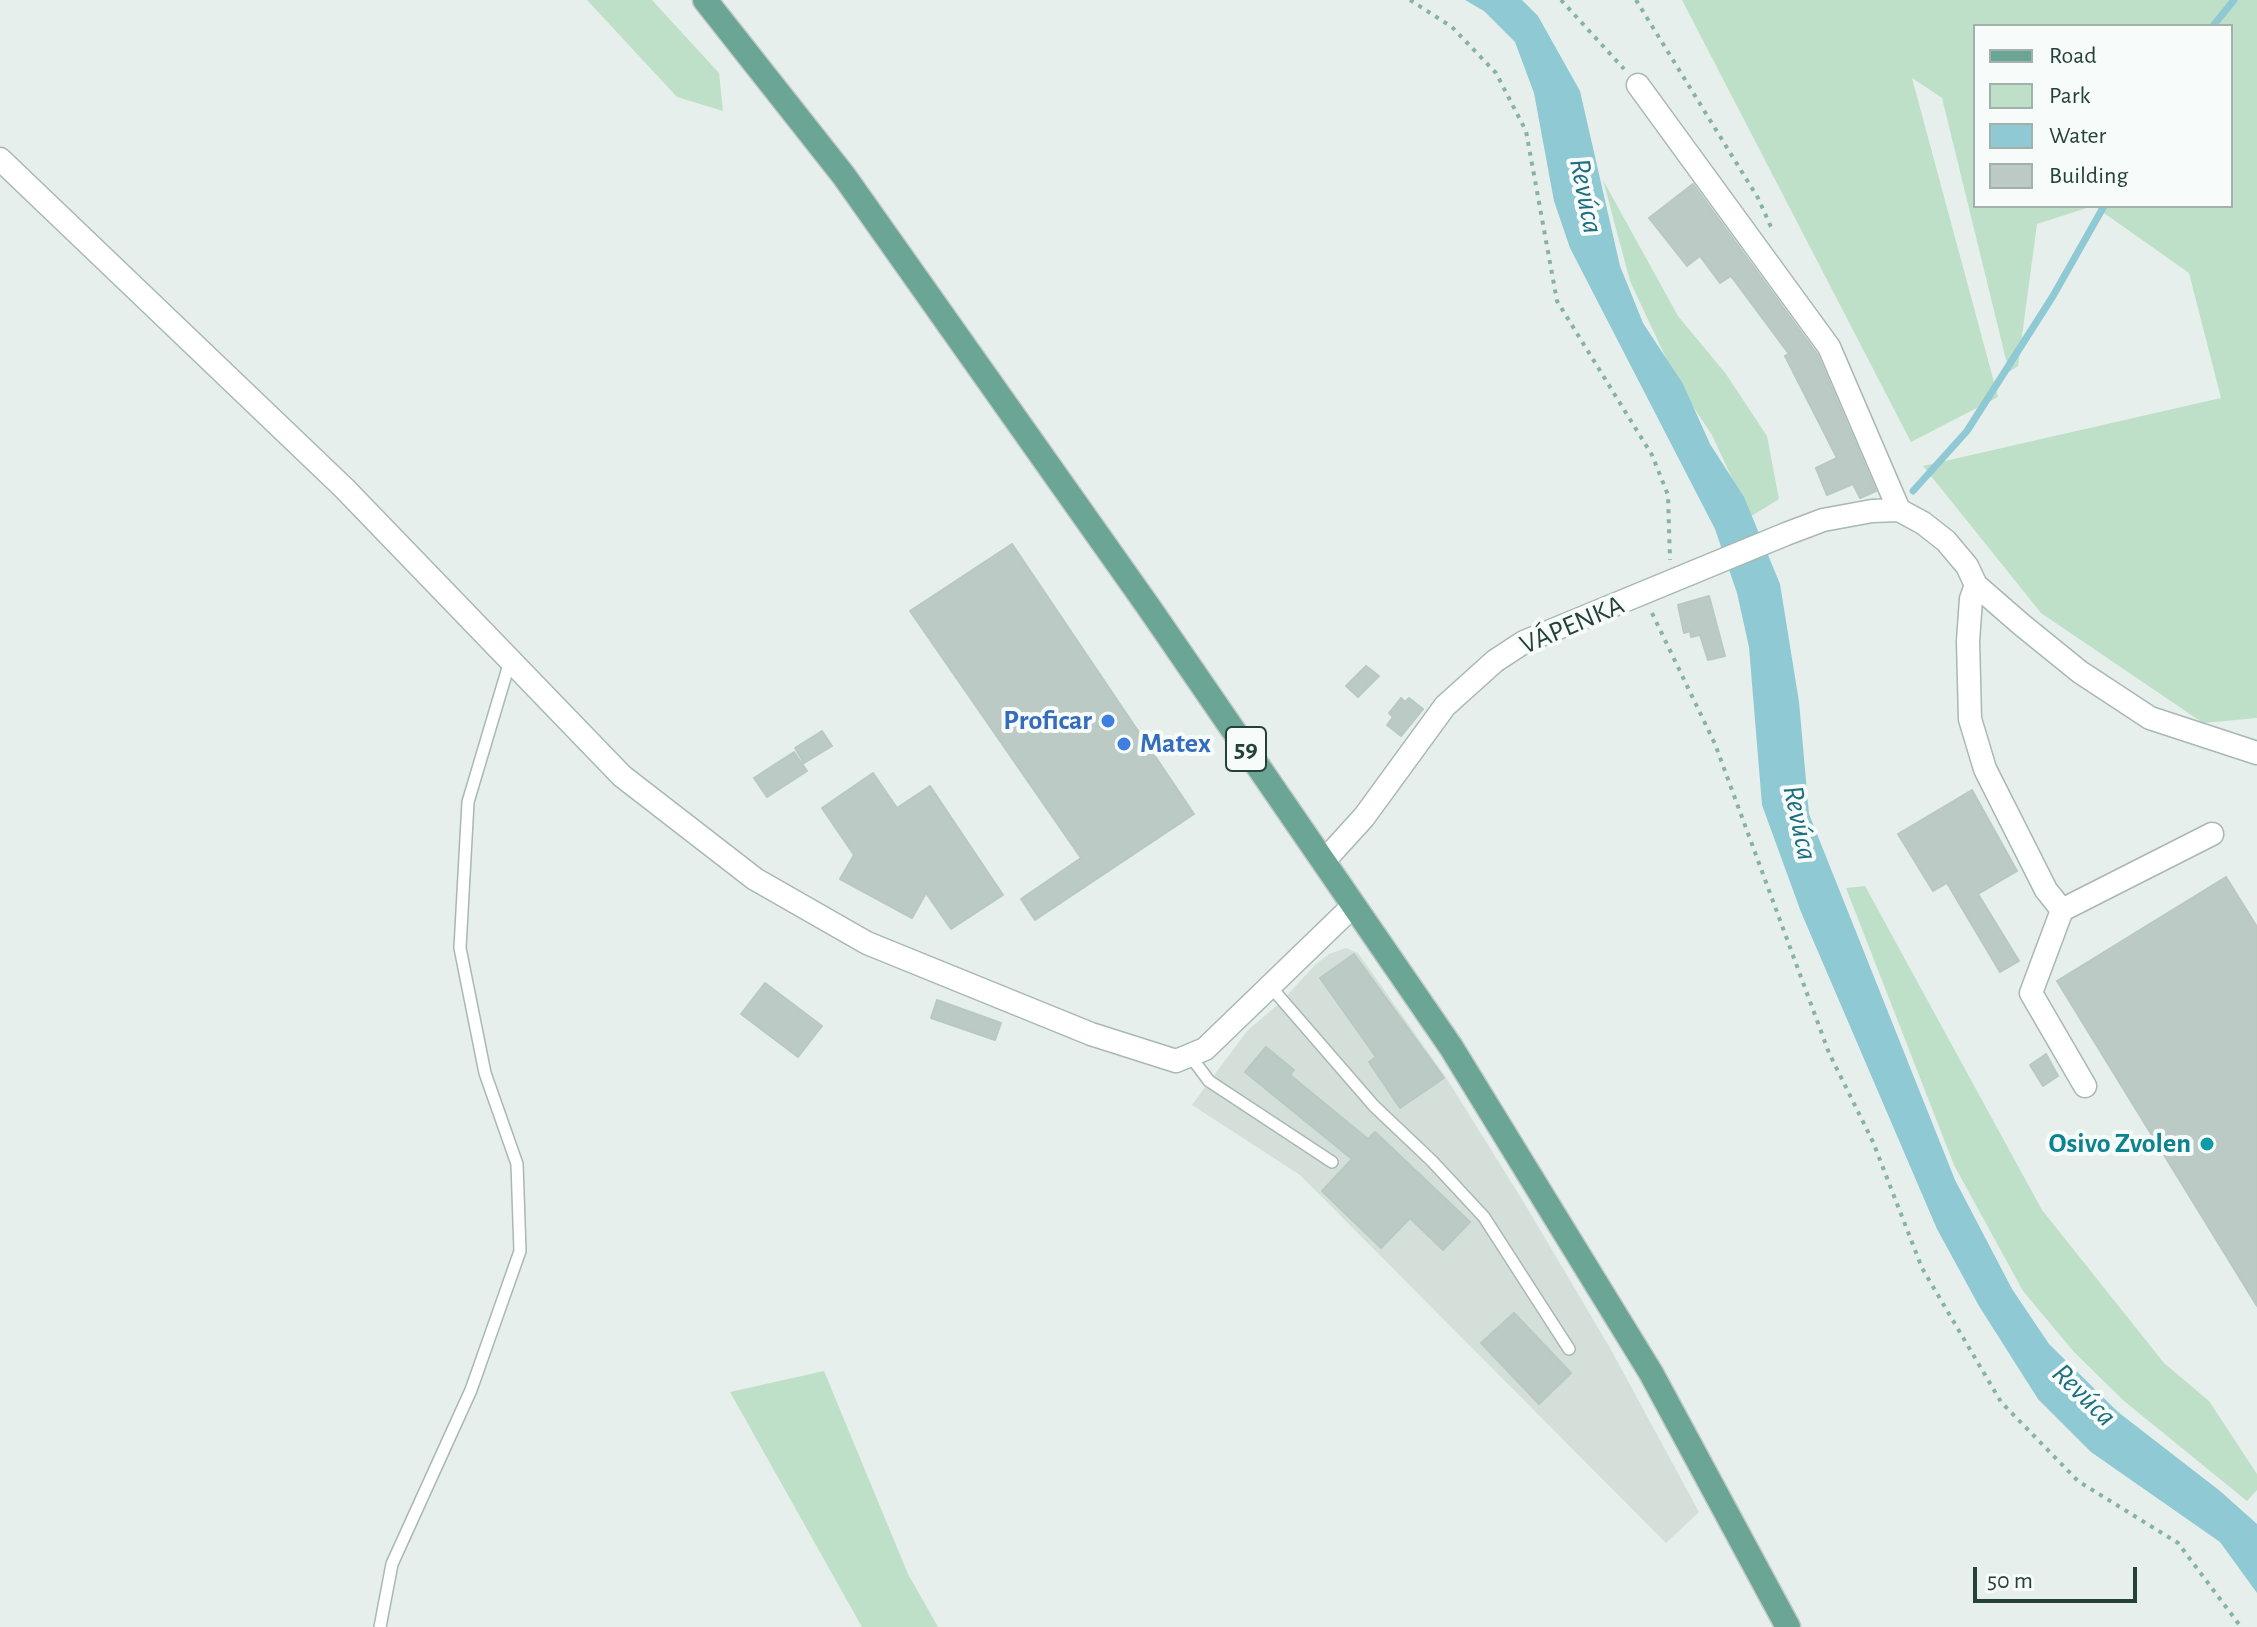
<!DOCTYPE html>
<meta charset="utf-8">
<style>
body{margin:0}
#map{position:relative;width:2257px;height:1627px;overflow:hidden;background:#e6efeb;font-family:"Alegreya Sans",sans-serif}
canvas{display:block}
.legend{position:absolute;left:1973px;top:24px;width:260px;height:184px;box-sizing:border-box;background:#f7fbf9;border:2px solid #a3b1ad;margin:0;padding:10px 14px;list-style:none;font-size:24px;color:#24423a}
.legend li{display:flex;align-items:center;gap:16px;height:40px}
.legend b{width:40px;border:2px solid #a3b1ad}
.scale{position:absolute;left:1973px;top:1567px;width:164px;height:36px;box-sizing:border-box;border:4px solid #24423a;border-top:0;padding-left:10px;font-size:24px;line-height:28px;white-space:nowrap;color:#24423a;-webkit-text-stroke:6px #f7fbf9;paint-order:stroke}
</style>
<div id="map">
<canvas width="2257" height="1627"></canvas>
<ul class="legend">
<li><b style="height:10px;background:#6aa596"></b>Road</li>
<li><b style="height:22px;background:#bfe0c8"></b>Park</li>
<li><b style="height:22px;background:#8ec9d4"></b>Water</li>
<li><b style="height:22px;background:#bbcac4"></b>Building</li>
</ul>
<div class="scale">50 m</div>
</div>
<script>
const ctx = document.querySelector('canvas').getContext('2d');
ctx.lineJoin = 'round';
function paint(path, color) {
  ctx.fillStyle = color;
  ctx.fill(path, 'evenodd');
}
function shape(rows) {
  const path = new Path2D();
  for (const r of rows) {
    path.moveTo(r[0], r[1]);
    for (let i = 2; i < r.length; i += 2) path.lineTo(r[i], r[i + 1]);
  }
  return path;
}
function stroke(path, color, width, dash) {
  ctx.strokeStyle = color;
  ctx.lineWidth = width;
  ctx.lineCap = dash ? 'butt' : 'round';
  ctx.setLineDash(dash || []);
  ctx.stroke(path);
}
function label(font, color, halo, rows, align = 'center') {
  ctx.font = font + ' "Alegreya Sans",sans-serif';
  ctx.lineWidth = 8;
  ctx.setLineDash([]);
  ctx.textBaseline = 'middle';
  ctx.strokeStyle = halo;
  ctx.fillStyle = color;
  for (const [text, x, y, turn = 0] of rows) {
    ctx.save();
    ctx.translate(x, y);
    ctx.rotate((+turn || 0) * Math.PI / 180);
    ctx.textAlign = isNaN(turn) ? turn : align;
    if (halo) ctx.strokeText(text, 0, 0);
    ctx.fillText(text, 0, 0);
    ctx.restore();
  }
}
const built = shape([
 [1346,948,1358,953,1445,1076,1523,1201,1610,1348,1699,1512,1666,1543,1300,1175,1192,1105,1247,1031,1283,1000,1315,965,1329,954]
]);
const green = shape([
 [587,0,652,0,719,73,723,111,677,97],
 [1682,0,2257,0,2257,718,2203,723,2041,613,1923,466,2221,398,2189,273,2094,206,2231,206,2231,26,1975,26,1975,206,2093,206,2037,224,2018,366,2009,372,1942,98,1912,78,1998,397,1911,442],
 [1603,180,1678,316,1726,374,1767,436,1779,499,1750,517,1712,435,1678,384,1630,281],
 [1865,886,2042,1210,2164,1363,2209,1401,2257,1474,2257,1490,2247,1501,2124,1401,2074,1352,2023,1291,1954,1165,1846,888],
 [824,1371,908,1574,938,1627,862,1627,730,1392]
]);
const water = shape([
 [1465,0,1522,0,1538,16,1580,91,1620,266,1643,323,1683,384,1710,444,1744,497,1780,584,1799,702,1809,814,1955,1180,2012,1289,2049,1344,2118,1412,2220,1491,2257,1524,2257,1593,2220,1542,2091,1452,2038,1399,1979,1306,1937,1229,1801,912,1762,805,1749,647,1737,593,1715,529,1570,248,1554,201,1534,93,1515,42,1484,11]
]);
const stream = shape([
 [2213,26,2234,0],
 [1913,491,1967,431,2053,296,2104,206]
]);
const building = shape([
 [1693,184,1817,354,1876,491,1860,498,1853,484,1827,495,1816,468,1837,458,1785,356,1789,354,1731,276,1720,283,1700,256,1687,266,1649,218,1693,184],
 [1012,544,1194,814,1035,920,1021,899,1081,858,910,611,1012,544],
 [1709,596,1725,656,1708,660,1700,635,1691,637,1690,631,1684,633,1678,605,1709,596],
 [1366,666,1379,676,1358,697,1346,686,1366,666],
 [1401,698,1405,702,1409,698,1423,709,1401,736,1387,725,1393,717,1389,713,1401,698],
 [822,731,832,746,804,763,795,748,822,731],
 [794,752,807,771,767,797,754,778,794,752],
 [873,773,897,808,930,786,1003,895,951,929,926,893,912,918,840,879,854,855,822,808,873,773],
 [1972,790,2017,871,1978,894,2019,961,2000,972,1947,883,1933,891,1898,834,1972,790],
 [2226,877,2257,927,2257,1306,2057,981,2226,877],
 [1354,954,1444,1078,1400,1108,1369,1062,1376,1057,1320,978,1354,954],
 [765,983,822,1026,798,1057,741,1014,765,983],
 [937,1000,1001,1023,995,1040,931,1018,937,1000],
 [1266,1047,1294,1070,1290,1075,1368,1139,1375,1132,1470,1222,1443,1250,1410,1218,1381,1248,1322,1191,1352,1159,1245,1072,1266,1047],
 [2046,1054,2058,1076,2043,1086,2030,1065,2046,1054],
 [1514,1313,1571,1373,1539,1404,1481,1343,1514,1313]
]);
const path = shape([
 [1410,0,1452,27,1496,73,1526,131,1557,301,1652,455,1668,495,1670,560],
 [1561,0,1624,69],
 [1636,0,1758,198,1771,227],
 [1652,613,1715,744,1829,1053,1873,1142,1922,1268,2001,1402,2078,1481,2178,1543,2241,1627]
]);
const service = shape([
 [1270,986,1374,1106,1432,1161,1484,1217,1569,1349],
 [1191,1057,1209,1081,1332,1162],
 [380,1627,392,1564,471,1390,520,1251,517,1164,485,1073,460,948,468,802,510,661]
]);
const minor = shape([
 [1638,85,1829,347,1899,510],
 [0,159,344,488,622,776,755,879,867,943,1091,1034,1176,1061,1205,1049,1354,905],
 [1976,585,1971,599,1968,641,1970,719,1985,769,2046,890,2062,910,2031,993,2085,1086],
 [1324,861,1364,817,1445,706,1495,661,1524,642,1786,534,1823,520,1872,511,1899,510,1923,523,1946,541,1967,566,1976,585,2022,625,2080,672,2150,718,2257,753],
 [2062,910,2212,834]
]);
const primary = shape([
 [705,0,844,176,1150,609,1451,1047,1651,1373,1788,1627]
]);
const markers = [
 [1108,721,8,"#3f7fe0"],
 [1124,744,8,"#3f7fe0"],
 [2207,1144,8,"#0f9aa8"]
];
const shields = [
 [1246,749,40]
];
const shieldNames = [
 ["59",1246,749]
];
const streetNames = [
 ["VÁPENKA",1572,625,-23]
];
const shopNames = [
 ["Proficar",1092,721],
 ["Matex",1140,744,"left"]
];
const cultureNames = [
 ["Osivo Zvolen",2191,1144]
];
const waterNames = [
 ["Revúca",1586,196,79],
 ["Revúca",1800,823,78],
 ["Revúca",2084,1395,44]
];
paint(built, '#d4dfda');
paint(green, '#bfe0c8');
paint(water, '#8ec9d4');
stroke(stream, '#8ec9d4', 7);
paint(building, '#bbcac4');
stroke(building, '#b8c9c2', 2);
stroke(service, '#a8b8b2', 14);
stroke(minor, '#a8b8b2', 25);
stroke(primary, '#c2cac8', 27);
stroke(path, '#86b3a5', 4, [4, 6]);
stroke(service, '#fff', 11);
stroke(minor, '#fff', 22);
stroke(primary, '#6aa596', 24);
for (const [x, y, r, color] of markers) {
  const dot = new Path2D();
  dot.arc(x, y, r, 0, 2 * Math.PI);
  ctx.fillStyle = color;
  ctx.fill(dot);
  stroke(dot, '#f7fbf9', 3);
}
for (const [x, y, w] of shields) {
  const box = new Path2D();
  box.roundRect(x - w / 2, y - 22, w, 44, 6);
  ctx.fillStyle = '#f7fbf9';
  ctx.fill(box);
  stroke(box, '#24423a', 2);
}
label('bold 26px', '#24423a', null, shieldNames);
label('28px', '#24423a', '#f7fbf9', streetNames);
label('bold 28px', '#366cbe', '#f7fbf9', shopNames, 'right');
label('bold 28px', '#0d838f', '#f7fbf9', cultureNames, 'right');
label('italic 30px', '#1c6f80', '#f7fbf9', waterNames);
</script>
